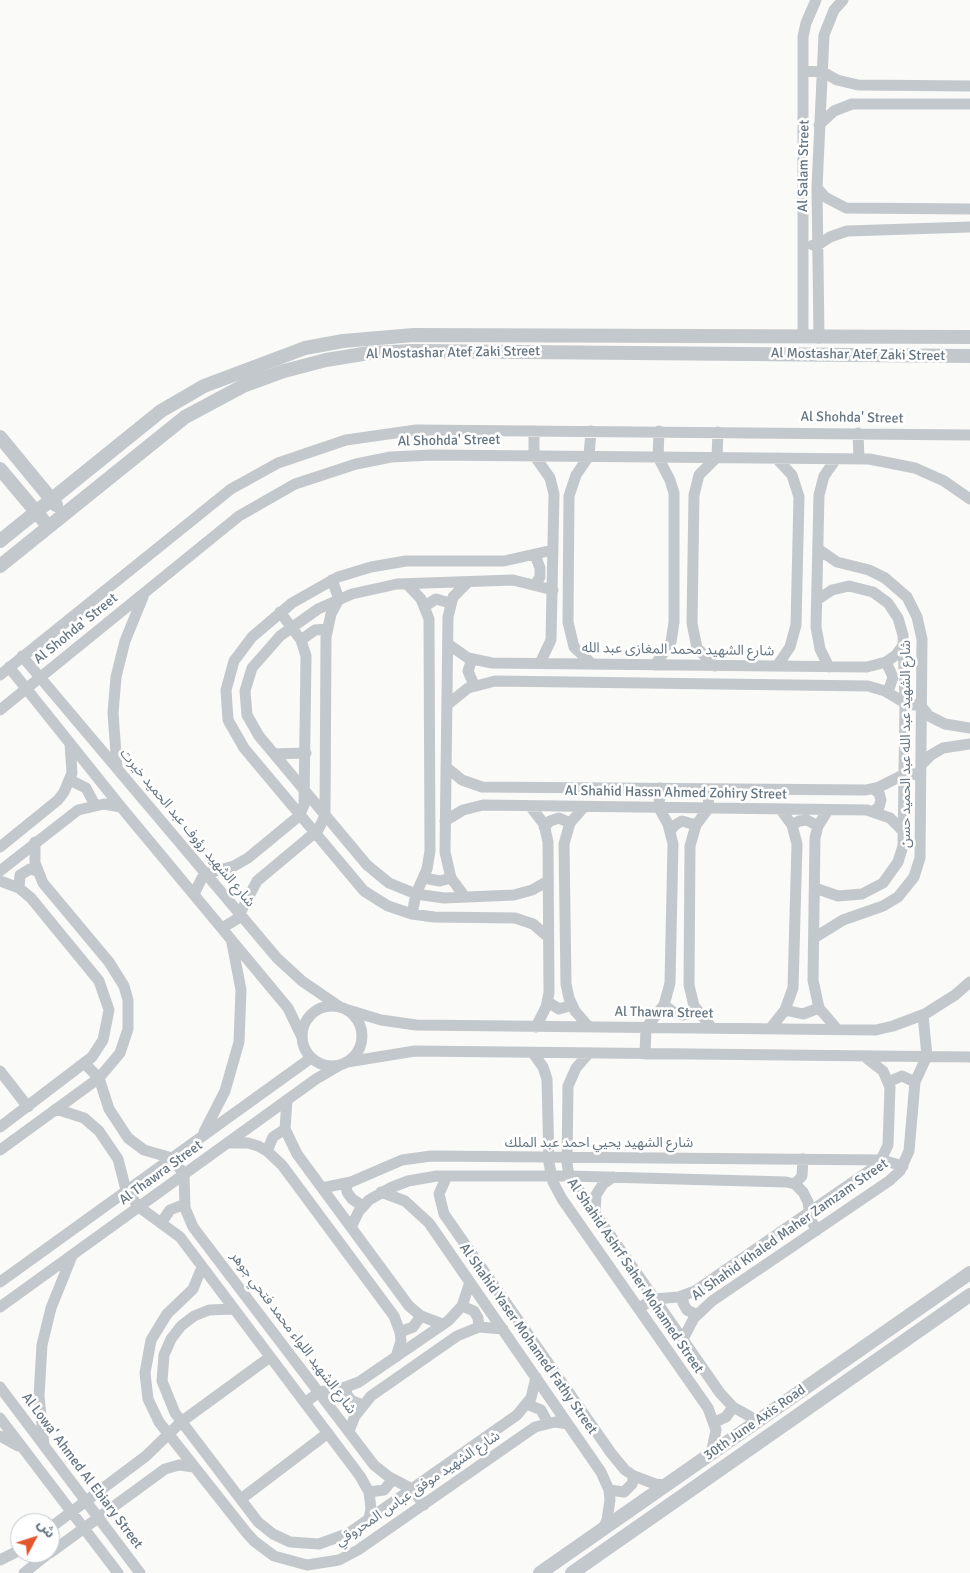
<!DOCTYPE html>
<meta charset="utf-8">
<style>
body{margin:0}
#map{position:relative;width:970px;height:1573px;overflow:hidden;background:#fafaf8;font-family:Signika,"Noto Sans Arabic",sans-serif}
canvas{display:block}
.north{position:absolute;left:10px;top:1513px;width:50px;height:50px;box-sizing:border-box;background:#fff;border:1px solid #c1c8cd;border-radius:50%;rotate:50deg;font-size:14px;font-weight:700;line-height:20px;text-align:center;color:#657683}
.north::after{content:'';display:block;margin:auto;width:18px;height:22px;background:#e4572e;clip-path:polygon(50% 0,100% 100%,50% 72%,0 100%)}
</style>
<div id="map">
<canvas width="970" height="1573"></canvas>
<div class="north">ش</div>
</div>
<script>
const ctx = document.querySelector('canvas').getContext('2d');
ctx.lineJoin = 'round';
function shape(rows) {
  const path = new Path2D();
  for (const r of rows) {
    if (r.length === 3) {
      path.moveTo(r[0] + r[2], r[1]);
      path.arc(r[0], r[1], r[2], 0, 2 * Math.PI);
      continue;
    }
    path.moveTo(r[0], r[1]);
    for (let i = 2; i < r.length; i += 2) path.lineTo(r[i], r[i + 1]);
  }
  return path;
}
function stroke(path, color, width, dash) {
  ctx.strokeStyle = color;
  ctx.lineWidth = width;
  ctx.lineCap = dash ? 'butt' : 'round';
  ctx.setLineDash(dash || []);
  ctx.stroke(path);
}
function label(font, color, halo, rows, align = 'center') {
  ctx.font = font + ' Signika,"Noto Sans Arabic",sans-serif';
  ctx.lineWidth = 5;
  ctx.setLineDash([]);
  ctx.textBaseline = 'middle';
  ctx.strokeStyle = halo;
  ctx.fillStyle = color;
  for (const [text, x, y, turn = 0] of rows) {
    ctx.save();
    ctx.translate(x, y);
    ctx.rotate((+turn || 0) * Math.PI / 180);
    ctx.textAlign = isNaN(turn) ? turn : align;
    if (halo) ctx.strokeText(text, 0, 0);
    ctx.fillText(text, 0, 0);
    ctx.restore();
  }
}
const minor = shape([
 [803,71,823,72,837,80,858,85,970,86],
 [819,125,834,111,852,104,970,104],
 [817,188,825,197,846,208,970,209],
 [813,245,818,245,830,237,847,231,970,227],
 [803,337,803,37,806,23,816,0],
 [819,338,817,188,824,35,834,10,843,0],
 [534,431,534,455,550,478,554,494,551,640,540,663],
 [591,431,589,456,576,475,569,496,568,622,574,647,592,664],
 [858,433,859,459],
 [776,458,792,475,799,497,796,625,790,647,777,666],
 [535,555,540,568,540,577,535,585],
 [407,584,421,599,429,619,430,851,427,869,416,894,412,914],
 [425,606,436,599,450,603],
 [301,640,315,630,327,629],
 [448,644,468,658,492,663,867,667,886,662,896,655,904,644],
 [22,656,277,958,302,981,340,1007],
 [472,659,468,671,474,685],
 [886,662,893,677,888,692],
 [655,665,671,642,674,622,674,493,670,480,658,457,659,431],
 [715,666,697,648,692,623,694,495,699,475,717,457,718,432],
 [9,667,121,807,288,1008,302,1037],
 [829,667,820,649,816,627,819,495,824,476,836,459],
 [0,675,231,489,278,463,346,440,416,430,970,435],
 [447,705,468,688,495,681,868,686,885,691,905,703,921,706,929,716,945,724,970,728],
 [0,710,239,516,295,484,356,464,391,457,432,455,869,459,915,468,944,481,970,499],
 [274,754,306,753],
 [921,765,931,755,943,748,970,744],
 [117,767,113,713,116,677,125,641,143,597],
 [446,767,462,780,482,787,866,790,879,787,903,775,921,773],
 [70,780,86,788,95,805],
 [709,789,708,809,696,825,690,846,689,985,694,1006,712,1028],
 [873,789,879,793,881,800,879,807,873,811],
 [530,806,544,824,548,842,549,993,546,1007,536,1027],
 [584,807,570,823,564,844,566,984,569,998,575,1011,589,1027],
 [828,810,818,826,815,838,813,980,819,1008,837,1029],
 [445,821,463,810,483,805,867,810,890,818,903,831],
 [792,825,799,821,807,820,818,826],
 [544,827,550,821,559,818,570,823],
 [670,831,675,825,682,821,696,825],
 [0,847,58,800,64,792,72,773,70,743],
 [0,871,78,810,104,804,121,807],
 [424,878,440,881,451,878],
 [0,881,19,888,31,898,99,981,109,1010,103,1040,92,1057,0,1127],
 [548,881,532,890,514,895,444,898,416,894,389,883,367,865,259,736,247,715,245,691,252,668,280,636,318,609,352,594,397,584,513,580,553,590],
 [19,888,20,875,30,869,37,871],
 [815,888,838,896,862,894,883,883,898,862,903,846,905,703,903,635,898,618,888,603,873,592,849,586,832,590,817,600],
 [194,894,202,878,212,872,234,866,248,858,299,816,304,805,306,656,301,640,280,612],
 [465,897,451,878,445,852,448,617,453,597,468,582],
 [222,928,237,919,257,881,318,830,325,816,326,637,331,614,339,599,332,580],
 [547,936,533,924,515,918,434,917,412,914,388,906,364,891,244,748,228,720,226,690,234,661,252,637,292,603,338,577,371,567,406,561,504,561,553,550],
 [814,938,843,920,883,906,898,897,914,877,920,858,922,639,917,617,907,597,885,578,869,570,837,562,818,549],
 [548,1002,559,1009,572,1005],
 [664,1005,672,1011,682,1015,697,1012],
 [332,1036,30],
 [345,1009,381,1020,416,1025,876,1030,893,1026,925,1014,955,995,970,982],
 [785,1010,803,1014,819,1008],
 [770,1029,785,1010,793,988,797,844,792,825,781,810],
 [533,1053,543,1067,547,1079,549,1163,553,1182,562,1199,708,1408,716,1430,711,1454],
 [589,1053,576,1068,568,1086,567,1163,569,1176,720,1393,733,1407,758,1421],
 [645,1054,646,1028,664,1005,670,983,673,844,668,824,659,808,660,788],
 [347,1062,415,1051,970,1057],
 [85,1064,99,1078,109,1109,128,1138,144,1150,172,1158,184,1174,185,1208,193,1227,374,1465,389,1477,412,1489,424,1505],
 [0,1071,28,1107],
 [888,1082,902,1076,915,1082],
 [287,1100,285,1129,297,1154,409,1306,421,1316,442,1324],
 [56,1109,84,1118,99,1131,118,1159,126,1190,139,1207,180,1237,360,1476,369,1492,371,1509,369,1518],
 [204,1132,225,1091,239,1042,241,990,232,943],
 [227,1143,248,1143,258,1146,267,1151,282,1165,394,1316,400,1332,401,1341,396,1357],
 [0,1150,99,1078,120,1053,128,1029,128,1000,124,986,109,962,43,883,35,863,35,842],
 [267,1151,273,1137,285,1129],
 [447,1176,439,1194,444,1214,611,1453,625,1470,634,1476,655,1484,666,1485],
 [346,1183,347,1192,352,1199,363,1206],
 [795,1184,802,1176,803,1159],
 [322,1188,351,1182,402,1160,431,1156,882,1160,903,1166],
 [381,1192,405,1201,429,1223,601,1472,609,1490,610,1500,607,1520,603,1529],
 [595,1213,596,1195,603,1184,613,1177],
 [161,1223,170,1210,185,1204],
 [351,1227,359,1211,369,1200,390,1188,408,1181,437,1176,569,1176,786,1182,795,1184,803,1192,808,1202,810,1219,817,1230],
 [202,1267,193,1289,167,1314,151,1340,145,1373,148,1399,159,1422,246,1532,254,1541,274,1556,307,1565,339,1560,358,1550,535,1427,555,1422,568,1424],
 [0,1282,311,1058],
 [684,1296,683,1303,687,1310,697,1315],
 [462,1306,474,1311,478,1318,479,1327],
 [0,1307,316,1079,340,1065],
 [639,1308,654,1299,679,1297,695,1291,879,1164,888,1145,890,1087,883,1071,865,1057],
 [233,1309,209,1310,194,1316,181,1326,171,1339,164,1355,162,1381,175,1413,258,1522,273,1534,290,1542,319,1544,349,1533,517,1415,531,1398,536,1377],
 [400,1332,413,1327,421,1316],
 [683,1339,694,1318,712,1301,889,1181,900,1171,909,1151,915,1082,927,1056,923,1015],
 [0,1387,140,1573],
 [346,1387,347,1395,352,1401,363,1405],
 [305,1403,319,1392,343,1388,359,1382,448,1321,462,1306,470,1282],
 [527,1404,541,1410,548,1423],
 [0,1418,118,1573],
 [715,1422,726,1417,733,1407],
 [349,1431,355,1416,371,1396,457,1336,479,1327,503,1329],
 [0,1436,18,1446],
 [44,1445,39,1396,42,1345,51,1308,72,1256],
 [609,1490,624,1492,632,1484,634,1476],
 [369,1492,384,1490,393,1479],
 [241,1499,328,1433],
 [50,1528,146,1456,181,1422,270,1357],
 [50,1553,165,1469,179,1465,194,1467],
 [0,1560,20,1550],
 [24,1573,49,1553]
]);
const tertiary = shape([
 [0,437,56,505],
 [0,469,48,526],
 [0,541,161,411,204,386,305,348,343,341,414,335,970,337],
 [0,566,185,417,243,386,284,371,326,360,369,353,413,351,970,356],
 [540,1573,970,1273],
 [572,1573,970,1295]
]);
const streetNames = [
 ["Al Salam Street",804,166,-89],
 ["Al Mostashar Atef Zaki Street",453,353,-1],
 ["Al Mostashar Atef Zaki Street",858,355,1],
 ["Al Shohda' Street",852,418,1],
 ["Al Shohda' Street",449,441,-1],
 ["Al Shohda' Street",76,629,-39],
 ["شارع الشهيد محمد المغازى عبد الله",678,650,1],
 ["شارع الشهيد عبد الله عبد الحميد حسن",906,744,-90],
 ["Al Shahid Hassn Ahmed Zohiry Street",676,793,1],
 ["شارع الشهيد رؤوف عبد الحميد خيرت",187,828,50],
 ["Al Thawra Street",664,1013,1],
 ["شارع الشهيد يحيي احمد عبد الملك",599,1143],
 ["Al Thawra Street",161,1173,-36],
 ["Al Shahid Khaled Maher Zamzam Street",790,1230,-35],
 ["Al Shahid Ashrf Saher Mohamed Street",635,1276,56],
 ["شارع الشهيد اللواء محمد فتحي جوهر",293,1333,53],
 ["Al Shahid Yaser Mohamed Fathy Street",528,1339,55],
 ["30th June Axis Road",755,1423,-35],
 ["Al Lowa' Ahmed Al Ebiary Street",82,1471,53],
 ["شارع الشهيد موفق عباس المحروقي",418,1489,-34]
];
stroke(minor, '#c3c8cc', 11);
stroke(tertiary, '#c3c8cc', 14);
label('14px', '#657683', '#fff', streetNames);
</script>
